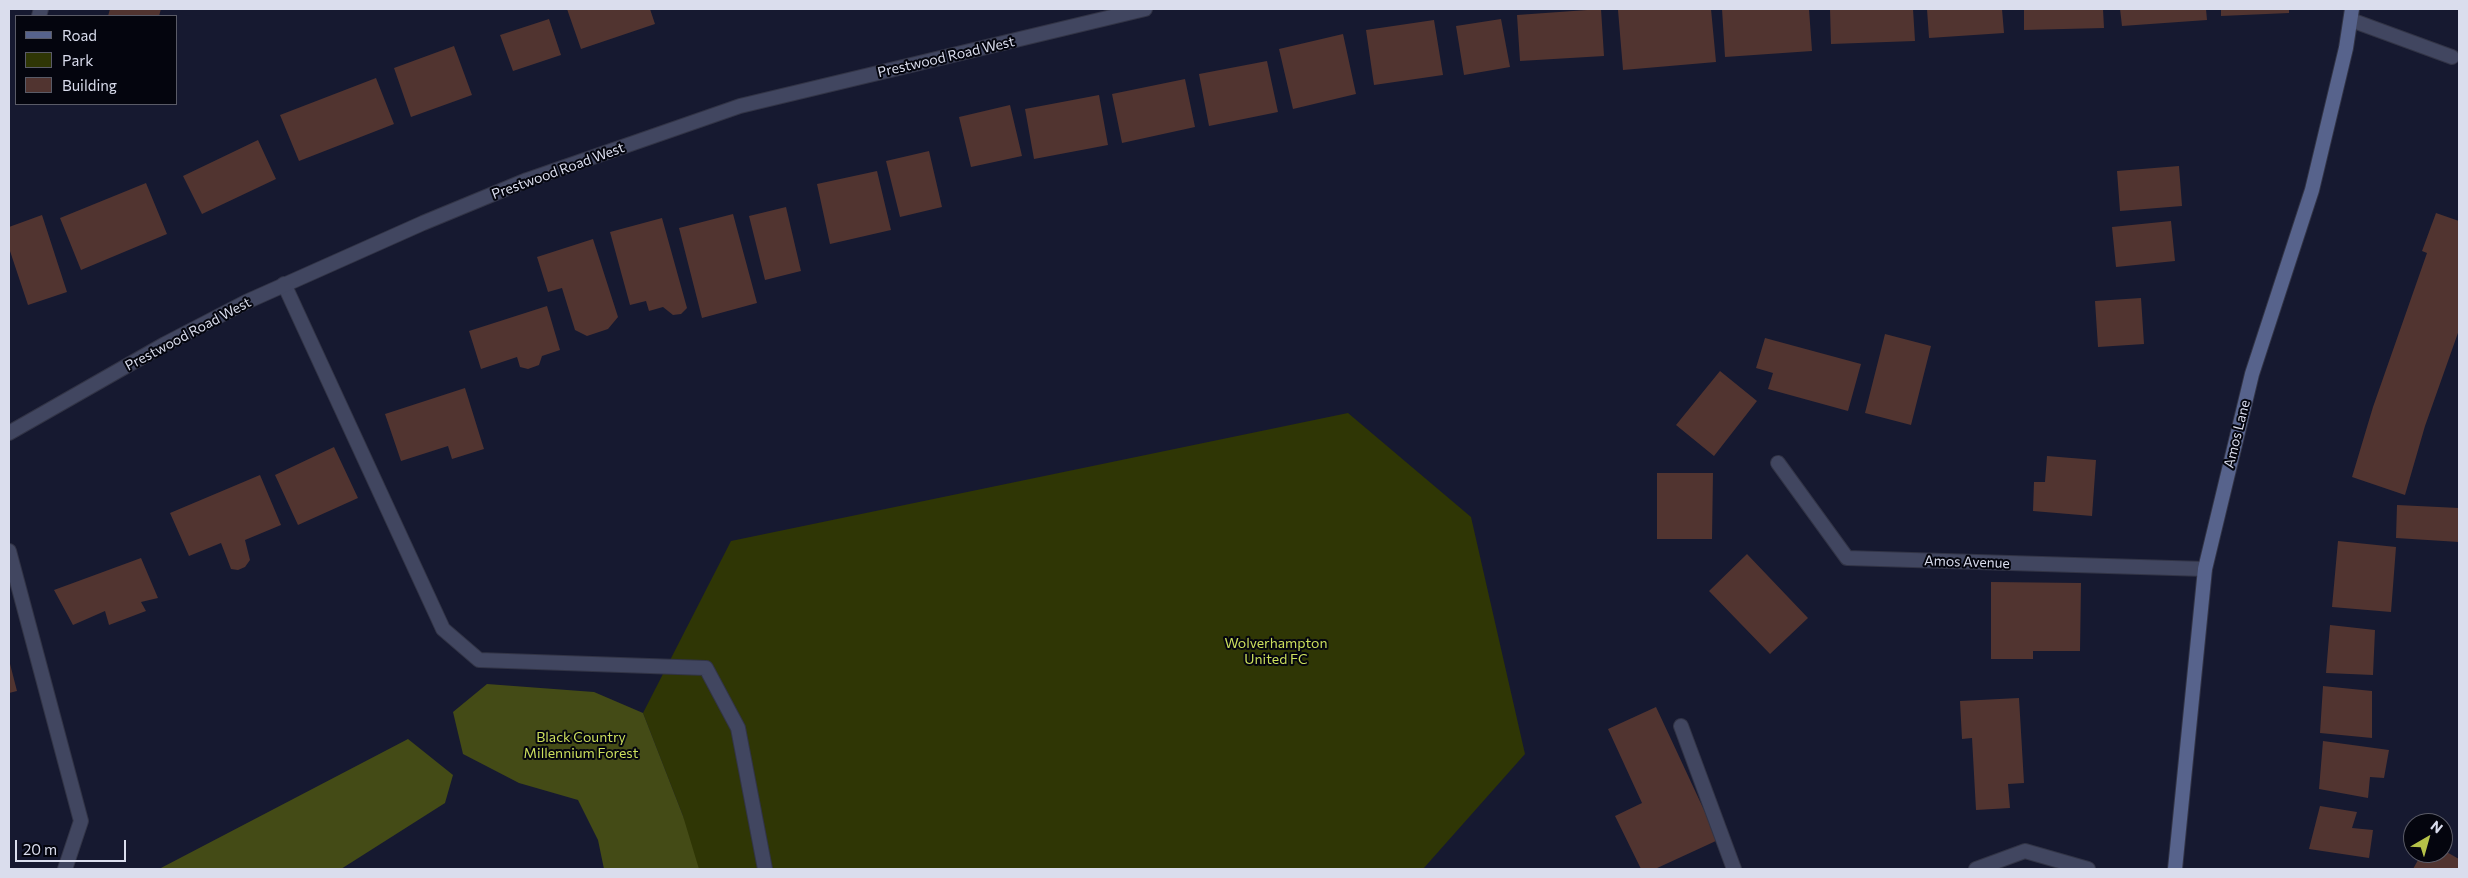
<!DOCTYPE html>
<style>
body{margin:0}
#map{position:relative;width:2468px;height:878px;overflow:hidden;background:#161930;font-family:Commissioner,sans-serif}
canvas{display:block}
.frame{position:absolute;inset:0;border:10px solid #dadded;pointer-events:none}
.legend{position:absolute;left:15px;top:15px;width:162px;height:90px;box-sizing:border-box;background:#04050e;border:1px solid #5a5b67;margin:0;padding:6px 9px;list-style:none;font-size:15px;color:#dadded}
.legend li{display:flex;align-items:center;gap:10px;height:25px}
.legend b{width:25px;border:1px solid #5a5b67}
.north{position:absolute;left:2403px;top:813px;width:50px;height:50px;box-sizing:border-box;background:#04050e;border:1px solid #5a5b67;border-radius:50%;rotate:38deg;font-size:14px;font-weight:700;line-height:20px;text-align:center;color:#dadded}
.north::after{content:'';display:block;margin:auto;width:18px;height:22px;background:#b5c249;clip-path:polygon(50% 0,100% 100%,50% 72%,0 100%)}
.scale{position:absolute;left:15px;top:840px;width:111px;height:22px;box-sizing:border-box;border:2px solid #dadded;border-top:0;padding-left:6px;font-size:15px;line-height:18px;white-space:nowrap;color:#dadded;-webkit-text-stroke:4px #04050e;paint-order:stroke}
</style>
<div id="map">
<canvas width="2468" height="878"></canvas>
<div class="frame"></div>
<ul class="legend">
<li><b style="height:6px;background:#57638c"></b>Road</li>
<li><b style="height:14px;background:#2f3605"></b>Park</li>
<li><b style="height:14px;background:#513430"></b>Building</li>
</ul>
<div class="north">N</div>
<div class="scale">20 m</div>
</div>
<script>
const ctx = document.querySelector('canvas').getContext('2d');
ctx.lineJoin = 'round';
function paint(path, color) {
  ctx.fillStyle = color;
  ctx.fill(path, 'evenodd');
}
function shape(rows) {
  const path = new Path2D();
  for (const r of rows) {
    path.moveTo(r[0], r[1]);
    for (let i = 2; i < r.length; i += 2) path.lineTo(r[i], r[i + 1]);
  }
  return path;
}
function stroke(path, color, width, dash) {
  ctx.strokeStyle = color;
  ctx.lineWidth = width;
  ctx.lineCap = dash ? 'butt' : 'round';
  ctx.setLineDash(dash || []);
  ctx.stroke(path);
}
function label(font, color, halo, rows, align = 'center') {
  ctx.font = font + ' Commissioner,sans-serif';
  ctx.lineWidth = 4;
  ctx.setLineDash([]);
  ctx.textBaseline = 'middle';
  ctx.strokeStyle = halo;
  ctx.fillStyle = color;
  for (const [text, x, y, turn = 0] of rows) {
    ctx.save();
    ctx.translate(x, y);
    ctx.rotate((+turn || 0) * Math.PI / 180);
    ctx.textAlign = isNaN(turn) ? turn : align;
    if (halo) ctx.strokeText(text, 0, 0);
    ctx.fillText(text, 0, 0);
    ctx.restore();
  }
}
const green = shape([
 [1348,413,1471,517,1525,754,1423,869,690,869,683,816,643,713,731,541]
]);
const forest = shape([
 [487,684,594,692,643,713,683,816,699,869,604,869,598,840,578,800,519,783,463,754,453,712],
 [408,739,453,775,445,803,341,869,159,869]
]);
const building = shape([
 [110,9,161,9,159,16,108,16],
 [567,9,650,9,655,24,581,49],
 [1601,9,1604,56,1520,61,1517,15],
 [1639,9,1711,9,1716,62,1623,70,1618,10],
 [1722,9,1809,9,1812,51,1725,57],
 [1830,9,1913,9,1915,41,1831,44],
 [1927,9,2002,9,2004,33,1929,38],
 [2024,9,2103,9,2104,28,2024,30],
 [2120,9,2206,9,2207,20,2122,26],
 [2221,9,2289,9,2289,13,2221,16],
 [549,19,561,55,513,71,500,35],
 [1501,19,1510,67,1464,75,1456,26],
 [1434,20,1443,75,1374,85,1366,30],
 [1343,34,1356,94,1293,109,1279,49],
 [454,46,472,95,411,117,394,68],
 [1267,61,1278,112,1209,126,1199,74],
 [376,78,394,124,299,161,280,115],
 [1185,79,1195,127,1122,143,1112,94],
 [1099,95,1108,145,1034,159,1025,109],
 [1010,105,1022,156,971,167,959,117],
 [258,140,276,179,202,214,183,176],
 [929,151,942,207,900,217,886,161],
 [2179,166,2182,206,2120,211,2117,171],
 [877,171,891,230,830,244,817,184],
 [146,183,167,234,81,270,60,218],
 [786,207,801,271,765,280,749,216],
 [2436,213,2459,221,2459,330,2425,426,2405,495,2352,477,2373,407,2427,253,2422,251],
 [733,214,757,303,702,318,679,228],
 [42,215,67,292,28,305,9,248,9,227],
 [662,218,687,308,681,314,673,315,663,307,649,311,646,301,630,305,610,232],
 [2171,221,2175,261,2116,267,2112,227],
 [593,239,618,317,608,329,587,336,575,330,562,288,548,292,537,257],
 [2141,298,2144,344,2098,347,2095,301],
 [547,306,560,350,542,356,539,365,528,369,520,367,517,357,481,369,469,331],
 [1885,334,1931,346,1911,425,1865,413],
 [1765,338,1861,364,1848,411,1768,389,1773,373,1756,368],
 [1720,371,1757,401,1714,456,1676,425],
 [465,388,484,449,452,459,448,446,401,461,385,414],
 [334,447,358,498,298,525,275,475],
 [2047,456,2096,460,2092,516,2033,511,2034,482,2045,482],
 [1657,473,1713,473,1712,539,1657,539],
 [260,475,281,525,245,540,250,560,245,567,238,570,231,569,221,543,189,556,170,513],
 [2397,505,2459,508,2459,542,2396,538],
 [2338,541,2396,547,2391,612,2332,607],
 [1747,554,1808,618,1770,654,1709,591],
 [141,558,158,598,141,602,146,611,109,625,105,611,73,625,54,590],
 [1991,582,2081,583,2080,651,2033,651,2033,659,1991,659],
 [2330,625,2375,630,2373,675,2326,673],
 [9,660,17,691,9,693],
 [2323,686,2372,691,2372,738,2320,733],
 [2019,698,2024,783,2008,784,2010,808,1976,810,1972,738,1962,739,1960,701],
 [1656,707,1718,840,1655,869,1641,869,1615,816,1642,803,1608,729],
 [2323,741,2389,750,2384,778,2370,777,2368,798,2319,789],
 [2320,806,2357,812,2352,828,2373,830,2369,858,2309,849],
 [2443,850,2459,859,2459,869,2413,869,2422,853,2443,853]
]);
const service = shape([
 [2351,20,2452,57],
 [284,284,443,629,479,660,706,668,738,728,765,869],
 [9,551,81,821,65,869],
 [1681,726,1734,869]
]);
const minor = shape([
 [39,16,41,9],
 [1778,463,1847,558,2205,569],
 [1976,869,2025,851,2088,869]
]);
const tertiary = shape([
 [9,433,165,344,246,302,423,223,527,180,740,106,1145,9]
]);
const secondary = shape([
 [2175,869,2205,569,2252,374,2312,190,2346,48,2352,9]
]);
const streetNames = [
 ["Prestwood Road West",946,57,-13],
 ["Prestwood Road West",558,171,-20],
 ["Prestwood Road West",188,334,-28],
 ["Amos Lane",2237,434,-76],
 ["Amos Avenue",1967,562,2]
];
const parkNames = [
 ["Wolverhampton",1276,643],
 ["United FC",1276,659],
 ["Black Country",581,737],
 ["Millennium Forest",581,753]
];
paint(green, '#2f3605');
paint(forest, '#444b16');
paint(building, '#513430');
stroke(service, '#323446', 16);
stroke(minor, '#323446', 16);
stroke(tertiary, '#323446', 16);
stroke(secondary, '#323446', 16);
stroke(service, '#414660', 14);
stroke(minor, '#414660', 14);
stroke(tertiary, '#414660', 14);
stroke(secondary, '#57638c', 14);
label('14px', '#dadded', '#04050e', streetNames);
label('14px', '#ccdf5d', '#04050e', parkNames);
</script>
